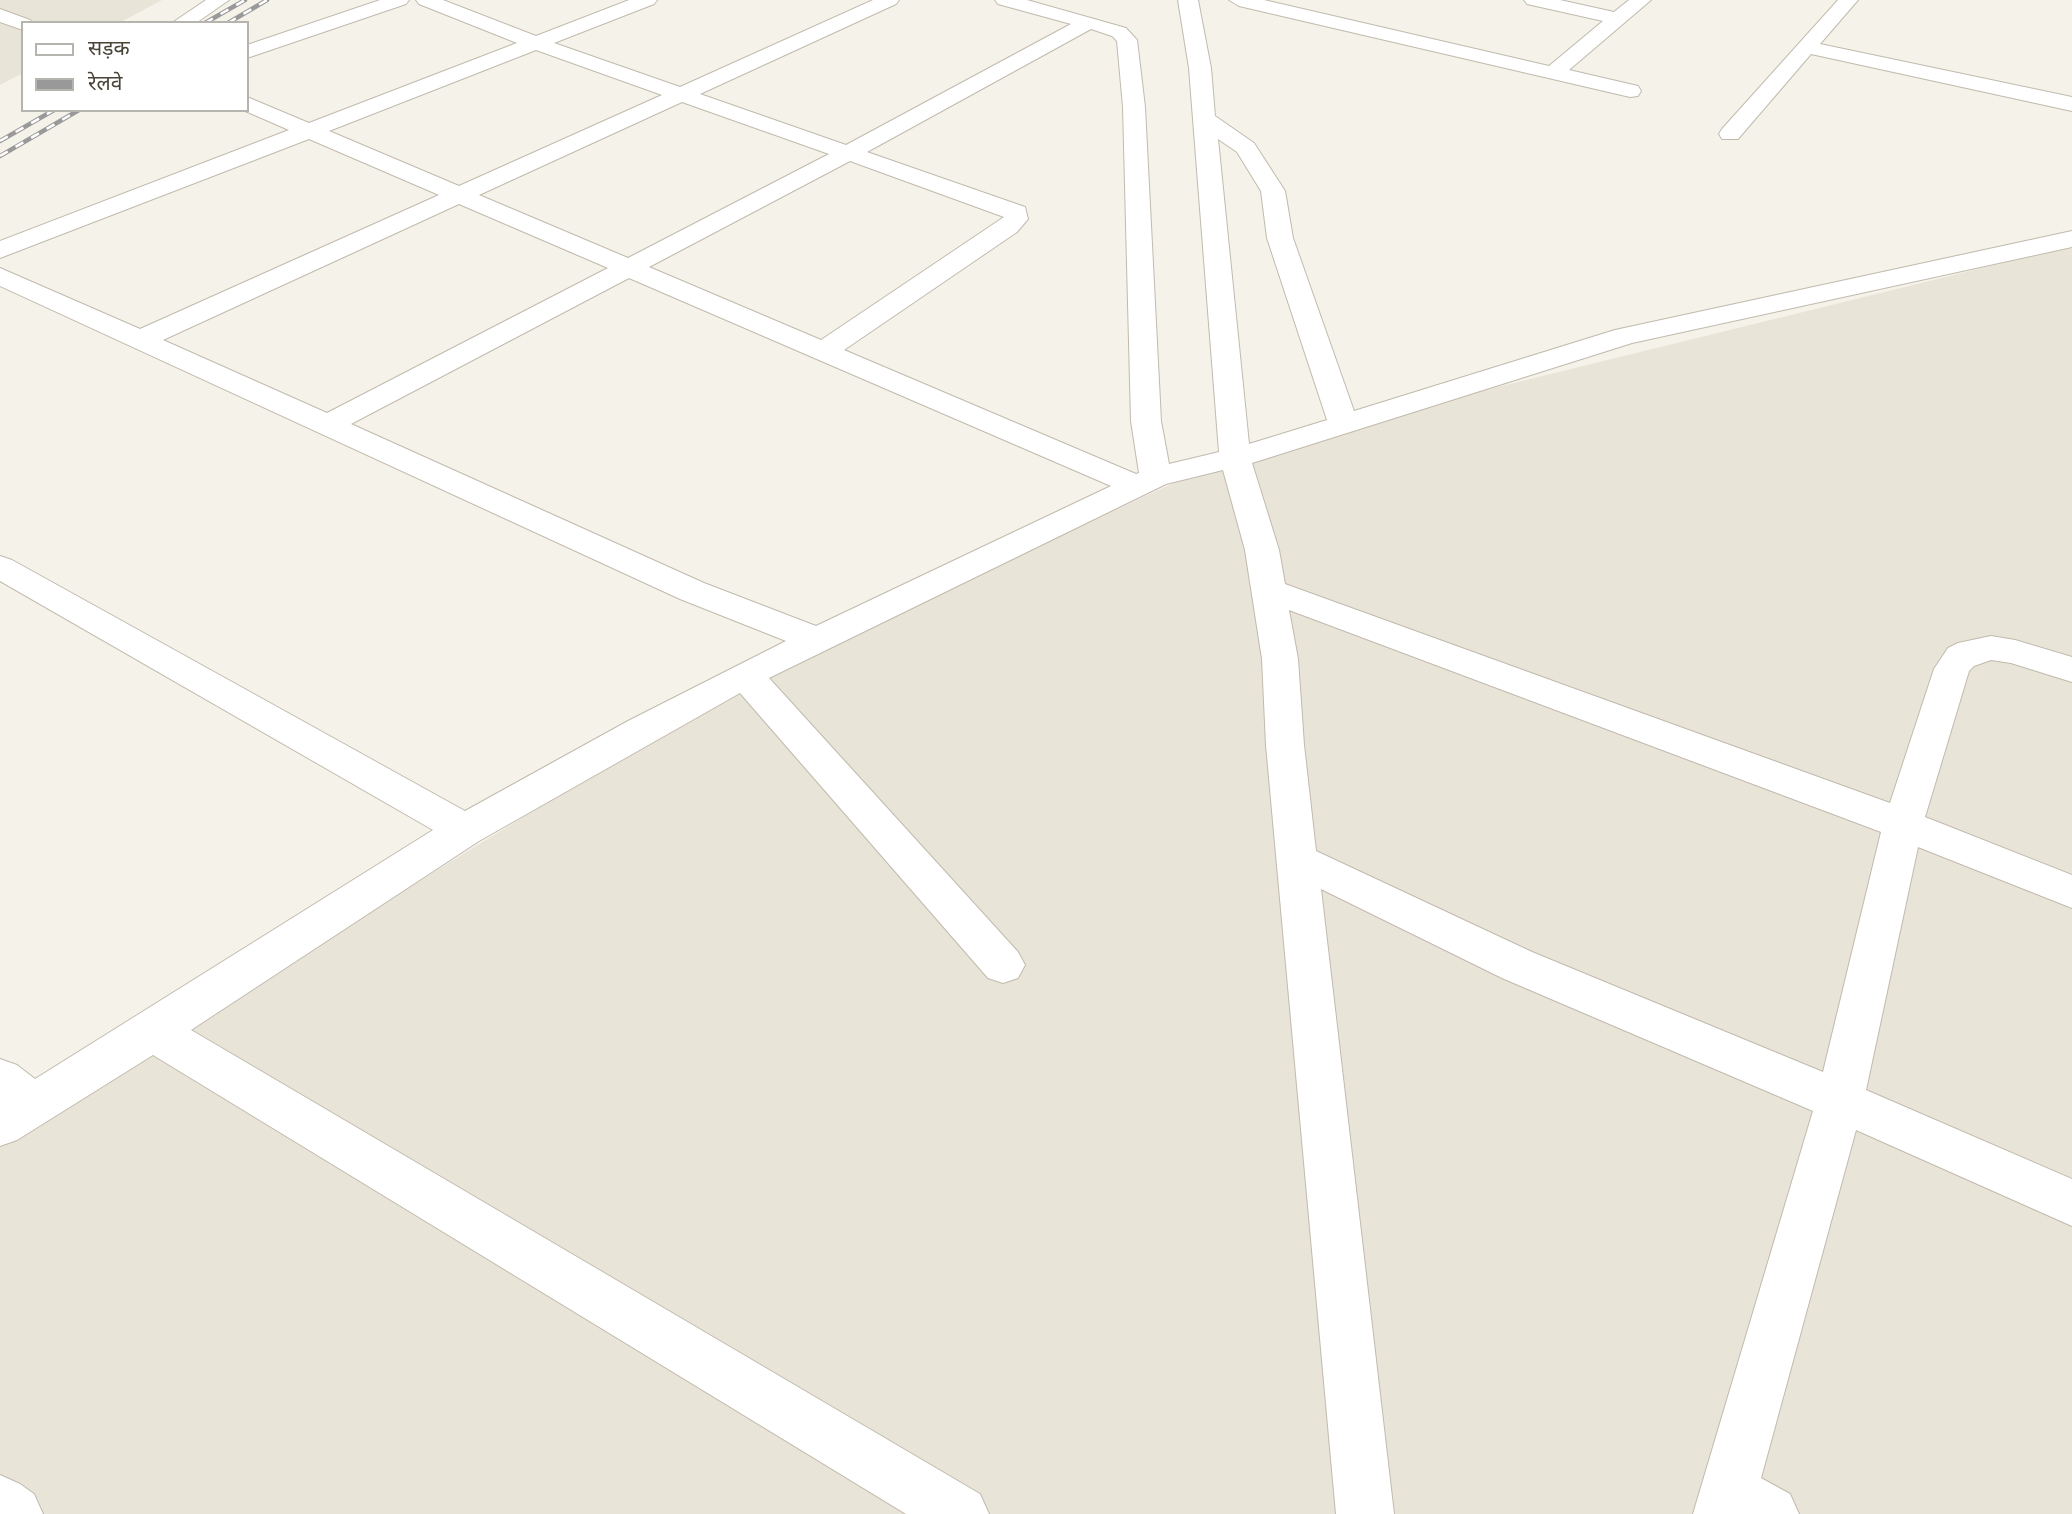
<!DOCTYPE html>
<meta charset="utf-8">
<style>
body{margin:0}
#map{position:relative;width:2072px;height:1514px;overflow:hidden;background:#f5f2ea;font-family:"Asap Condensed","Noto Sans Devanagari",sans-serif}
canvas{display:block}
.legend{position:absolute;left:21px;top:21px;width:228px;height:91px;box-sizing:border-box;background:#fff;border:2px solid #b6b4af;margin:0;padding:9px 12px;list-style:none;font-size:21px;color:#494338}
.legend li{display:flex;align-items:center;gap:14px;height:35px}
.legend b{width:35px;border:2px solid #b6b4af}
</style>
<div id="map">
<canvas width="2072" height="1514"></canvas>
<ul class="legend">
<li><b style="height:9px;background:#fff"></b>सड़क</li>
<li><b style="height:9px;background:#999"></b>रेलवे</li>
</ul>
</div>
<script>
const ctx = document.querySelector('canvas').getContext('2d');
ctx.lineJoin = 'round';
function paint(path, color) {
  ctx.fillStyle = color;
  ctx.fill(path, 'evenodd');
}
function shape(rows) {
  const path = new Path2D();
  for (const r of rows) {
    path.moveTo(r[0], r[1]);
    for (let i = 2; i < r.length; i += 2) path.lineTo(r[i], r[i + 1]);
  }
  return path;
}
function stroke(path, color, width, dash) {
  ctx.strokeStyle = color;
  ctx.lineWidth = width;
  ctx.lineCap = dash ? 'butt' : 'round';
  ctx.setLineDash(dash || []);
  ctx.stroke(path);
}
const residential = shape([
 [0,0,162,0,119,23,23,23,23,73,0,85],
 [2072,246,2072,1514,0,1514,0,1139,733,688,1249,448]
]);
const minor = shape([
 [206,0,229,0,196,23,172,23,206,0],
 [380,0,409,0,406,4,247,58,247,45,380,0],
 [416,0,443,0,536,36,629,0,657,0,654,4,554,43,680,87,873,0,899,0,896,4,700,94,846,145,1071,24,998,4,995,0,1027,0,1126,28,1137,40,1145,107,1161,421,1169,464,1219,452,1189,68,1178,0,1198,0,1211,68,1215,116,1254,143,1285,191,1293,238,1354,411,1615,330,2072,231,2072,247,1632,343,1252,463,1279,550,1285,584,1890,803,1934,669,1948,648,1958,643,1991,636,2015,640,2072,657,2072,682,2011,663,1991,660,1974,666,1969,671,1925,817,2072,875,2072,908,1918,847,1866,1090,2072,1179,2072,1226,1856,1130,1761,1478,1790,1494,1799,1514,1693,1514,1813,1111,1502,978,1321,889,1394,1514,1336,1514,1266,745,1262,659,1245,550,1223,470,1166,484,769,678,1018,952,1025,965,1018,978,1003,983,988,978,740,693,479,841,191,1030,980,1494,989,1514,906,1514,153,1055,17,1140,0,1146,0,1059,17,1065,35,1079,433,830,0,581,0,556,12,560,465,811,628,721,786,641,680,599,0,286,0,268,140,329,439,195,309,139,0,258,0,241,289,130,243,110,247,110,247,97,309,123,517,43,419,4,416,0],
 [1091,29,1112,36,1117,41,1123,107,1131,421,1139,473,1136,474,844,350,1017,232,1028,219,1025,207,867,152,1091,29],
 [536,50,662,95,459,186,329,131,536,50],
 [682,102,829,154,628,258,479,195,682,102],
 [1218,139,1237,152,1261,191,1267,238,1327,420,1249,444,1218,139],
 [850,161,1004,217,821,340,649,267,850,161],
 [459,204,608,268,327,413,163,340,459,204],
 [629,278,1111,486,816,626,704,583,351,424,629,278],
 [1289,610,1881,832,1823,1072,1532,952,1316,851,1304,745,1298,659,1289,610],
 [1229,0,1264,0,1549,66,1603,21,1527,4,1524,0,1560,0,1614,12,1629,0,1651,0,1569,70,1638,86,1641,91,1638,96,1630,97,1239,6,1229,0],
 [1838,0,1858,0,1820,44,2072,97,2072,111,1811,54,1738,139,1722,139,1719,134,1722,129,1838,0],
 [0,9,30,20,32,23,23,23,23,30,0,22,0,9],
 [0,1475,20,1484,34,1494,43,1514,0,1514,0,1475]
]);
const rail = shape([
 [205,23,245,0],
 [228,23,267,0],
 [0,141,54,110],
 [0,156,79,110]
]);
paint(residential, '#e9e4d8');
stroke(minor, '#c1baad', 2);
paint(minor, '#fff');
stroke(rail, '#999', 4.5);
stroke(rail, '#fff', 2.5, [9]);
</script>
